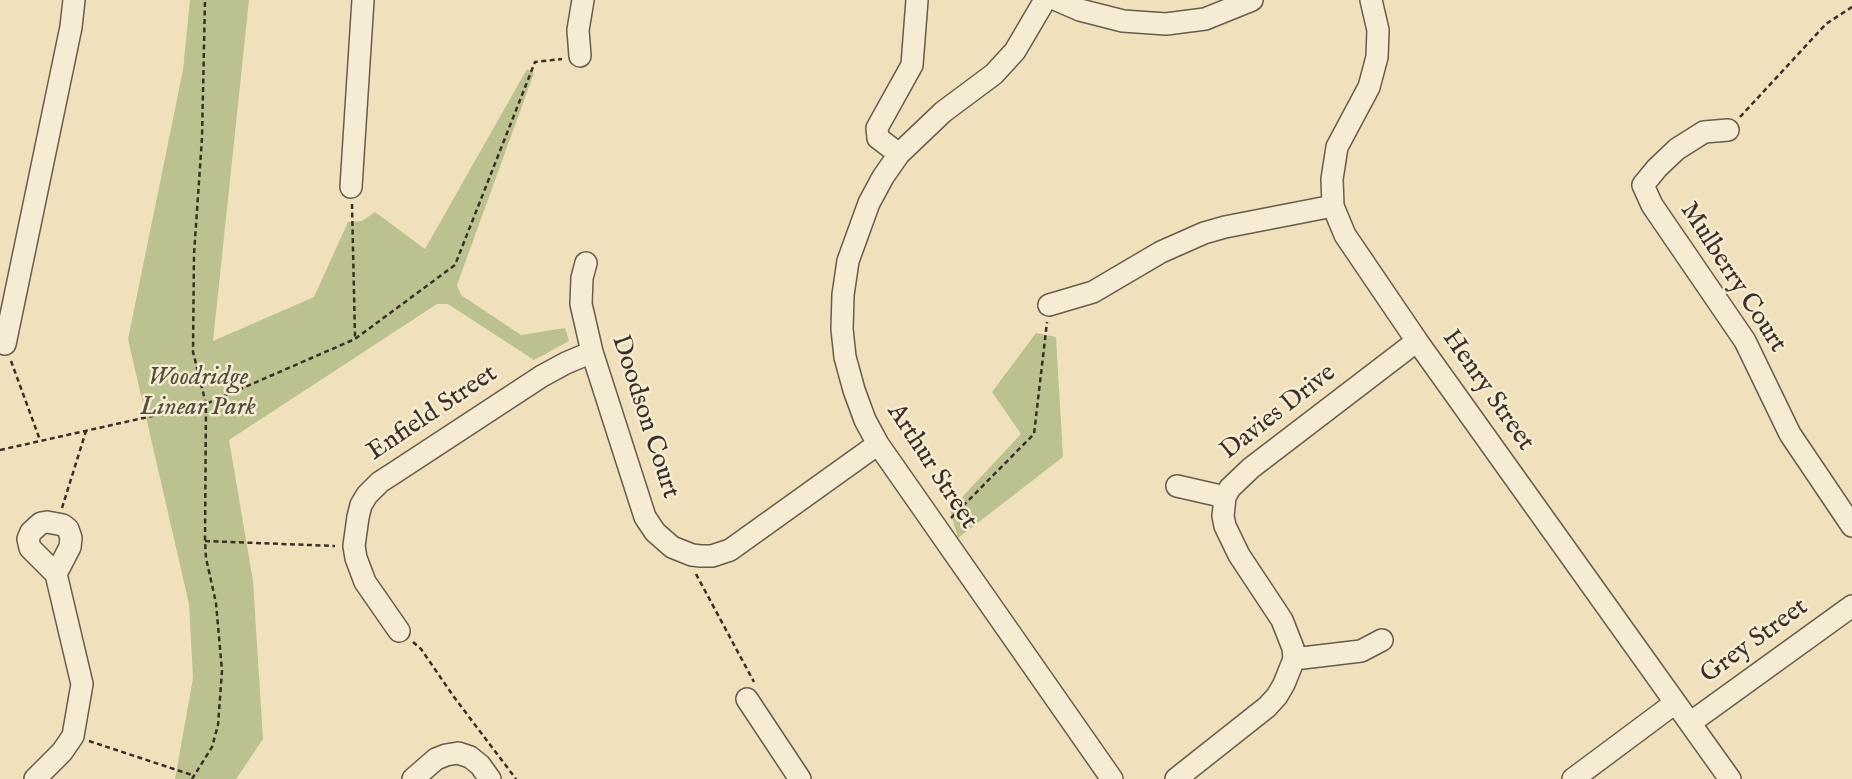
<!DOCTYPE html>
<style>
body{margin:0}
canvas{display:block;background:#f0e1bc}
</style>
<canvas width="1852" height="779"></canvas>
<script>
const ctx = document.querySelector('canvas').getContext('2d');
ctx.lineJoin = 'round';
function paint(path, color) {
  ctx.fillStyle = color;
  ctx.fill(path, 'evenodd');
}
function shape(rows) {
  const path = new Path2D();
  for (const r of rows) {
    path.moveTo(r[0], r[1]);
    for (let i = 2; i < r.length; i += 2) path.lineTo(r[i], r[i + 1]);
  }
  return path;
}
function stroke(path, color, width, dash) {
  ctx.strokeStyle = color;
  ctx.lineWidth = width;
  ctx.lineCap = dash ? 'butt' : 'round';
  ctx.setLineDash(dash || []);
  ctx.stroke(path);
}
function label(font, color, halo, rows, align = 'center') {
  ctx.font = font + ' "IM FELL English",serif';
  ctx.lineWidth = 5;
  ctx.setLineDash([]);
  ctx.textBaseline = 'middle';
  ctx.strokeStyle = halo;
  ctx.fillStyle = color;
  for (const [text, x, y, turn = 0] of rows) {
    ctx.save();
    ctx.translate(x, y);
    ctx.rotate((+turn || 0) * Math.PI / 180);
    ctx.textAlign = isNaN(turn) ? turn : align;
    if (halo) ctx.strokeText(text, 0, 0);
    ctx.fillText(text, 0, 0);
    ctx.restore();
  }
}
const green = shape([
 [190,0,249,0,213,341,314,297,348,222,362,221,375,212,425,249,527,69,534,73,457,285,461,295,521,335,565,328,569,341,534,360,448,304,437,304,229,440,253,581,263,739,236,779,175,779,193,678,189,604,128,339,183,70],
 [1036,333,1056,337,1063,457,958,538,950,510,1021,434,992,392]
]);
const path = shape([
 [1740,117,1826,24,1852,7],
 [352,204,355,337],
 [11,361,40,440],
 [0,450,206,404,355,339,455,265,535,62,562,59],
 [62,508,86,431],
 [951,518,1034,434,1047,322],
 [205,541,335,546],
 [696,574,754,682],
 [413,642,421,649,454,697,516,779],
 [89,741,192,775],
 [192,779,212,747,218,725,222,671,216,603,206,558,205,541,206,404,193,352,194,254,202,138,205,0]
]);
const minor = shape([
 [1045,0,1015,51,994,74,943,112,899,154,883,177,869,203,848,261,843,295,842,329,845,357,854,390,865,420,878,444,1112,779],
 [1057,0,1080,10,1123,21,1166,24,1205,19,1252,0],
 [1371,0,1378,30,1377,57,1369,87,1337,147,1332,179,1333,206,1345,235,1417,341,1730,779],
 [580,56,578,30,583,0],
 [1728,130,1704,132,1677,149,1657,168,1643,185,1652,205,1745,341,1790,434,1852,526],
 [899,154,878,138,877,128,912,65,917,0],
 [351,187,363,0],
 [586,263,582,278,581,304,592,352,645,517,655,532,672,547,692,555,701,556,712,556,730,550,878,444],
 [1049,305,1093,292,1161,252,1204,233,1225,227,1333,206],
 [5,344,71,27,74,0],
 [1177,486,1225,497],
 [399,631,365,582,356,558,354,546,358,517,361,505,367,495,380,482,394,473,542,376,566,363,592,352],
 [1294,659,1361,651,1382,640],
 [747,699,800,779],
 [1690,723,1852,606],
 [35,779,62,752,73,736,82,684,56,574,30,548,28,539,31,532,41,523,47,522,63,525,68,529,71,538,70,547,56,574],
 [413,779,436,759,446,755,458,753,470,757,480,765,490,779],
 [1176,779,1267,707,1277,696,1284,684,1294,659,1293,648,1282,620,1239,555,1225,526,1223,516,1224,507,1225,497,1230,488,1251,468,1417,341],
 [1573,779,1675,703]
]);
const streetNames = [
 ["Mulberry Court",1732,278,57],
 ["Henry Street",1487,391,55],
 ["Davies Drive",1279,413,-38],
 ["Enfield Street",433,414,-34],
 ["Doodson Court",644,417,72],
 ["Arthur Street",931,467,57],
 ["Grey Street",1755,642,-36]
];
const parkNames = [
 ["Woodridge",198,379],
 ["Linear Park",198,409]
];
paint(green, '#bbc28f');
stroke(minor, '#685c4c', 24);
stroke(path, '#3b2f27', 2.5, [5, 3.5]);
stroke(minor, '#f5ecd3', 21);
label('26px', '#3b2f27', '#f5ecd3', streetNames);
label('italic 26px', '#554c3c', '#f5ecd3', parkNames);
</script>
